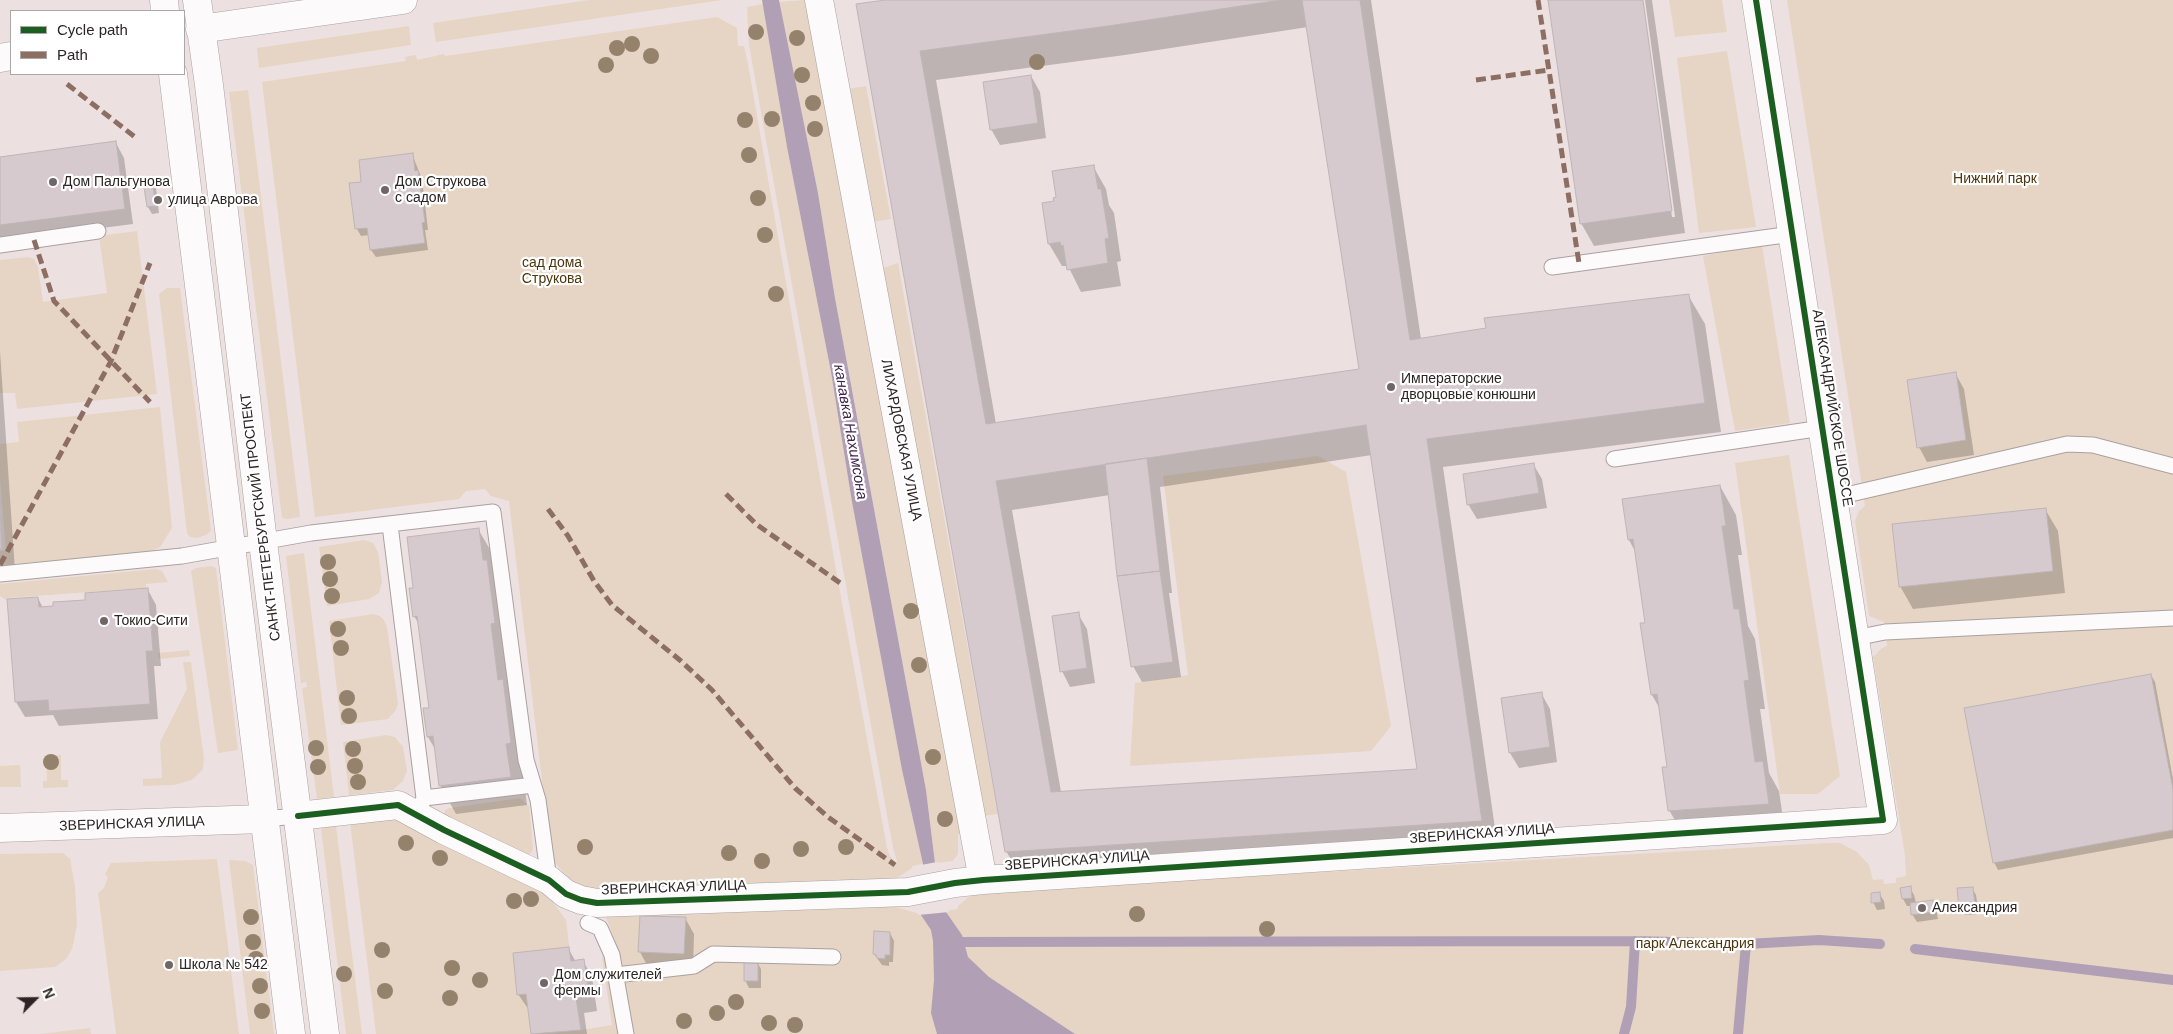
<!DOCTYPE html>
<meta charset="utf-8">
<style>
body{margin:0}
#map{position:relative;width:2173px;height:1034px;overflow:hidden;background:#ede0e0;font-family:Helvetica,sans-serif}
canvas{display:block}
.legend{position:absolute;left:10px;top:10px;width:175px;height:65px;box-sizing:border-box;background:#fff;border:1px solid #aba7a8;margin:0;padding:6px 9px;list-style:none;font-size:15px;color:#2d2425}
.legend li{display:flex;align-items:center;gap:10px;height:25px}
.legend b{width:25px;border:1px solid #aba7a8}
.north{position:absolute;left:10px;top:974px;width:50px;height:50px;-webkit-text-stroke:4px #fff;paint-order:stroke;rotate:67deg;font-size:14px;font-weight:700;line-height:20px;text-align:center;color:#2d2425}
.north::after{content:'';display:block;margin:auto;width:18px;height:22px;background:#2d2425;clip-path:polygon(50% 0,100% 100%,50% 72%,0 100%)}
</style>
<div id="map">
<canvas width="2173" height="1034"></canvas>
<ul class="legend">
<li><b style="height:6px;background:#1b5e20"></b>Cycle path</li>
<li><b style="height:6px;background:#8d6e63"></b>Path</li>
</ul>
<div class="north">N</div>
</div>
<script>
const ctx = document.querySelector('canvas').getContext('2d');
ctx.lineJoin = 'round';
function paint(path, color) {
  ctx.fillStyle = color;
  ctx.fill(path, 'evenodd');
}
function shape(rows) {
  const path = new Path2D();
  for (const r of rows) {
    path.moveTo(r[0], r[1]);
    for (let i = 2; i < r.length; i += 2) path.lineTo(r[i], r[i + 1]);
  }
  return path;
}
function stroke(path, color, width, dash) {
  ctx.strokeStyle = color;
  ctx.lineWidth = width;
  ctx.lineCap = dash ? 'butt' : 'round';
  ctx.setLineDash(dash || []);
  ctx.stroke(path);
}
function label(font, color, halo, rows, align = 'center') {
  ctx.font = font + ' Helvetica,sans-serif';
  ctx.lineWidth = 4.5;
  ctx.setLineDash([]);
  ctx.textBaseline = 'middle';
  ctx.strokeStyle = halo;
  ctx.fillStyle = color;
  for (const [text, x, y, turn = 0] of rows) {
    ctx.save();
    ctx.translate(x, y);
    ctx.rotate((+turn || 0) * Math.PI / 180);
    ctx.textAlign = isNaN(turn) ? turn : align;
    if (halo) ctx.strokeText(text, 0, 0);
    ctx.fillText(text, 0, 0);
    ctx.restore();
  }
}
const green = shape([
 [589,0,722,0,436,42,433,23],
 [804,0,807,5,961,833,958,834,958,854,953,861,935,863,926,790,835,298,818,193,779,2],
 [1669,0,1722,0,1727,32,1675,37],
 [1787,0,2173,0,2173,1034,376,1034,350,822,393,818,537,886,549,897,566,920,571,961,584,959,589,996,576,998,581,1030,612,1025,602,957,620,954,605,915,882,903,920,914,958,909,958,906,971,895,1048,888,1827,843,1840,843,1857,852,1869,865,1873,880,1883,879,1884,884,1896,883,1896,878,1906,876,1905,856,1873,657,1882,648,1887,646,1884,622,1869,616,1855,521,1859,511,1865,506,1863,493],
 [763,4,787,147,831,372,852,502,902,770,923,864,912,866,912,868,891,882,590,891,572,881,554,862,543,789,509,501,491,496,485,489,466,491,459,499,315,517,262,82,406,61,405,57,416,55,417,60,444,54,445,56,717,17,737,28,738,46,744,46,748,64,836,570,887,848,890,856,898,864,893,848,749,45,747,7],
 [409,26,411,45,259,68,257,48],
 [1727,51,1756,227,1699,233,1677,58],
 [866,86,891,219,872,222,848,89],
 [248,90,300,517,287,519,282,518,229,92],
 [137,231,157,394,17,409,15,393,0,393,0,260,28,257,34,259,38,267,43,302,107,293,99,236],
 [1762,245,1790,423,1735,431,1703,256],
 [898,263,998,814,983,816,881,269],
 [167,288,180,288,211,531,206,535,197,538,190,537,187,533,159,294],
 [160,407,172,528,160,547,148,553,0,565,0,551,6,551,0,478,0,444,19,442,17,422],
 [1789,455,1840,776,1818,794,1780,794,1735,463],
 [1318,456,1346,472,1391,726,1371,751,1130,766,1135,683,1188,675,1163,476],
 [364,540,373,543,378,552,382,582,379,593,369,599,327,606,319,547],
 [304,553,334,797,317,799,302,688,307,687,306,682,301,683,286,556],
 [211,566,216,568,238,750,218,753,191,571,196,568],
 [156,569,162,571,168,582,146,584,146,588,7,598,6,600,0,596,0,584],
 [373,614,380,616,384,620,387,627,398,703,396,710,388,719,341,725,329,621],
 [189,650,190,656,159,659,158,653],
 [183,662,191,662,204,759,203,769,193,779,185,782,174,785,143,786,143,779,162,778,160,742,187,689],
 [386,735,395,737,403,747,407,771,403,781,393,790,349,795,343,742],
 [46,755,61,755,61,780,68,780,68,787,43,788,43,781,47,781],
 [20,765,21,787,0,787,0,766],
 [520,798,529,806,533,848,531,853,526,856,446,819,444,814,445,810,450,808],
 [336,826,362,1034,346,1034,321,828],
 [63,853,70,859,75,886,77,925,72,949,66,959,55,967,0,971,0,854],
 [217,859,239,1034,116,1034,98,893,104,888,108,877,105,874,111,863],
 [229,860,245,861,253,865,274,1034,250,1034],
 [90,1028,91,1034,40,1034]
]);
const water = shape([
 [762,0,779,0,818,193,835,298,926,790,935,863,946,912,962,935,968,957,989,977,1075,1034,937,1034,931,1013,934,980,933,941,931,930,921,915,923,864,902,770,852,502,831,372,787,147]
]);
const pier = shape([
 [937,862,949,912,918,915,921,865]
]);
const shadow = shape([
 [895,0,1371,0,1421,339,1688,295,1705,324,1721,432,1443,467,1498,849,1023,880,1006,851],
 [1308,27,1360,370,996,424,936,80,1125,55],
 [1372,455,1418,770,1061,792,1012,510,1110,495,1133,666,1142,682,1181,677,1169,593,1172,593,1160,487],
 [1549,0,1642,0,1672,217,1675,217,1645,0,1652,0,1685,233,1594,246,1581,223],
 [1031,76,1040,92,1046,138,1000,145,991,129],
 [116,143,124,158,133,224,0,241,0,158],
 [412,154,422,179,428,230,425,230,428,250,376,257,371,250,370,235,361,236,357,229,351,184,363,183],
 [1093,166,1106,189,1109,205,1114,213,1121,261,1117,262,1121,286,1081,292,1068,266,1062,266,1049,244,1043,204,1056,202],
 [152,181,156,188,159,213,152,214,148,207],
 [0,351,15,571,0,572],
 [1955,373,1964,389,1974,455,1927,462,1919,447],
 [1533,464,1542,479,1547,508,1477,519,1468,504],
 [1720,486,1736,515,1742,555,1738,555,1748,626,1755,639,1765,709,1760,709,1769,773,1779,791,1785,832,1686,839,1669,810,1668,768,1660,709,1652,695,1646,624,1636,553,1629,540,1623,500],
 [2045,509,2058,531,2065,593,1913,609,1900,586],
 [478,529,495,558,527,805,456,814,440,785,435,749,428,737,424,710,430,709,420,626,414,616,415,589],
 [148,590,156,605,161,666,154,666,158,719,59,726,53,715,25,717,16,702,8,600,38,598,43,608],
 [1078,614,1087,629,1095,683,1070,687,1062,671],
 [2151,675,2155,682,2173,779,2173,838,1998,870,1994,862],
 [1541,693,1550,709,1557,762,1519,768,1510,753],
 [1910,888,1914,895,1916,903,1932,902,1936,909,1938,919,1917,922,1912,914,1911,906,1907,906,1903,899,1901,889],
 [1972,888,1976,895,1979,914,1965,915,1961,908,1958,890],
 [1879,893,1884,901,1885,909,1877,910,1873,902],
 [685,918,694,934,693,969,648,967,640,952],
 [890,933,894,941,893,962,889,962,889,966,882,965,874,954],
 [568,948,576,962,583,961,592,976,597,1011,584,1013,587,1034,532,1034,529,1010,518,994],
 [757,962,761,969,761,988,749,988,745,980]
]);
const stream = shape([
 [951,942,1635,941,1746,944,1819,940,1880,944],
 [1915,949,2173,980],
 [1624,1034,1631,1007,1635,941],
 [1738,1034,1746,944]
]);
const building = shape([
 [885,0,1281,0,1108,26,920,51,986,424,1359,369,1302,0,1360,0,1410,340,1486,328,1484,318,1689,294,1705,403,1427,439,1482,821,1005,852,856,4,885,0],
 [1366,425,1417,769,1051,792,996,481,1366,425],
 [1548,0,1643,0,1672,211,1580,224,1548,0],
 [1031,75,1038,123,990,130,983,82,1031,75],
 [116,141,125,209,0,225,0,157,116,141],
 [413,153,415,171,418,170,425,222,422,223,425,243,370,250,367,228,355,229,349,183,361,182,359,160,413,153],
 [1094,165,1098,189,1101,189,1109,238,1105,239,1108,263,1067,270,1063,245,1061,246,1060,242,1048,244,1042,203,1054,201,1053,198,1056,197,1052,171,1094,165],
 [152,180,156,206,147,207,143,181,152,180],
 [1956,372,1966,440,1917,448,1907,380,1956,372],
 [1147,458,1160,571,1117,576,1105,464,1147,458],
 [1534,463,1539,493,1467,505,1463,474,1534,463],
 [1720,485,1726,526,1722,526,1734,609,1739,609,1749,680,1744,681,1755,762,1763,761,1769,804,1668,811,1662,767,1667,767,1657,694,1651,695,1640,623,1645,623,1633,539,1628,540,1622,499,1720,485],
 [2046,508,2053,571,1899,587,1892,524,2046,508],
 [0,511,2,549,0,549,0,511],
 [479,528,483,560,487,560,495,623,491,624,498,680,503,679,511,743,506,744,511,777,439,786,433,736,427,737,423,708,429,708,417,616,413,617,409,588,413,588,407,537,479,528],
 [1160,571,1173,662,1131,667,1117,576,1160,571],
 [148,588,153,651,146,651,150,704,49,711,48,700,15,702,7,599,38,597,39,607,53,606,53,602,85,600,85,593,148,588],
 [1079,612,1087,668,1060,672,1052,616,1079,612],
 [2151,674,2173,789,2173,830,1993,863,1964,708,2151,674],
 [1542,692,1550,747,1509,753,1501,698,1542,692],
 [1911,886,1912,898,1902,899,1900,888,1911,886],
 [1973,887,1975,906,1959,908,1957,888,1973,887],
 [1880,892,1881,902,1871,903,1871,893,1880,892],
 [1933,900,1934,912,1911,915,1910,903,1933,900],
 [640,916,686,917,684,954,638,952,640,916],
 [874,931,890,932,890,955,885,955,885,959,877,958,876,955,873,954,874,931],
 [569,947,571,961,584,959,589,996,576,998,581,1030,531,1034,526,994,517,995,513,953,569,947],
 [744,961,758,961,758,981,744,981,744,961]
]);
const service = shape([
 [0,245,98,231],
 [1552,267,1792,234],
 [1614,459,1822,428],
 [1833,498,2067,444,2093,445,2173,466],
 [390,525,424,798,417,816],
 [0,574,182,556,311,533,493,512,526,760,538,800,549,880],
 [1855,638,1885,632,2173,618],
 [424,798,533,785],
 [263,819,298,816],
 [588,923,600,928,612,955,626,1034],
 [616,975,694,966,713,954,833,957]
]);
const minor = shape([
 [819,0,983,880],
 [200,29,403,0],
 [298,816,398,805,444,830,549,880,566,894,581,900,597,903,908,892,955,883,983,880,1883,820,1756,0],
 [0,828,263,819]
]);
const tertiary = shape([
 [0,58,11,56]
]);
const primary = shape([
 [164,0,165,11],
 [197,0,209,85,263,542,325,1034],
 [173,74,291,1034]
]);
const quiet = shape([
 [1538,0,1579,263],
 [1476,80,1549,70],
 [67,84,135,137],
 [34,240,54,301,150,402],
 [726,494,756,524,843,585],
 [548,509,568,536,594,581,612,605,681,661,712,690,795,788,828,817,895,865],
 [0,565,111,361,150,263]
]);
const cycleway = shape([
 [298,816,398,805,444,830,549,880,566,894,581,900,597,903,908,892,955,883,983,880,1883,820,1756,0]
]);
const trees = [
 [756,32],
 [797,38],
 [632,44],
 [617,48],
 [651,56],
 [1037,62],
 [606,65],
 [802,75],
 [813,103],
 [772,119],
 [745,120],
 [815,129],
 [749,155],
 [758,198],
 [765,235],
 [776,294],
 [328,562],
 [330,579],
 [332,596],
 [911,611],
 [338,629],
 [341,648],
 [919,665],
 [347,698],
 [349,716],
 [316,748],
 [353,749],
 [933,757],
 [51,762],
 [355,766],
 [318,767],
 [358,782],
 [945,819],
 [406,843],
 [585,847],
 [846,847],
 [801,849],
 [729,853],
 [440,858],
 [762,861],
 [531,899],
 [514,901],
 [1137,914],
 [251,917],
 [1267,929],
 [253,942],
 [382,950],
 [256,959],
 [452,968],
 [344,974],
 [480,980],
 [260,986],
 [385,991],
 [450,998],
 [736,1002],
 [262,1011],
 [717,1013],
 [684,1021],
 [769,1023],
 [795,1025]
];
const markers = [
 [53,182,5,"#706666"],
 [385,190,5,"#706666"],
 [158,200,5,"#706666"],
 [1391,387,5,"#706666"],
 [104,621,5,"#706666"],
 [1922,908,5,"#706666"],
 [169,965,5,"#706666"],
 [544,983,5,"#706666"]
];
const parkNames = [
 ["Нижний парк",1995,179],
 ["сад дома",552,263],
 ["Струкова",552,279],
 ["парк Александрия",1695,944]
];
const poiNames = [
 ["Дом Пальгунова",63,182],
 ["Дом Струкова",395,182],
 ["с садом",395,198],
 ["улица Аврова",168,200],
 ["Императорские",1401,379],
 ["дворцовые конюшни",1401,395],
 ["Токио-Сити",114,621],
 ["Александрия",1932,908],
 ["Школа № 542",179,965],
 ["Дом служителей",554,975],
 ["фермы",554,991]
];
const streetNames = [
 ["АЛЕКСАНДРИЙСКОЕ ШОССЕ",1832,408,81],
 ["ЛИХАРДОВСКАЯ УЛИЦА",901,440,79],
 ["САНКТ-ПЕТЕРБУРГСКИЙ ПРОСПЕКТ",261,517,-97],
 ["ЗВЕРИНСКАЯ УЛИЦА",132,824,-2],
 ["ЗВЕРИНСКАЯ УЛИЦА",1482,834,-4],
 ["ЗВЕРИНСКАЯ УЛИЦА",1077,861,-4],
 ["ЗВЕРИНСКАЯ УЛИЦА",674,888,-2]
];
const waterNames = [
 ["канавка Нахимсона",850,432,80]
];
paint(green, '#e6d5c4');
paint(water, '#b1a0b5');
paint(pier, '#ede0e0');
paint(shadow, '#0003');
stroke(stream, '#b1a0b5', 10);
paint(building, '#d7cace');
stroke(building, '#beb5b7', 1);
stroke(service, '#aaa0a0', 17);
stroke(minor, '#aaa0a0', 29);
stroke(tertiary, '#aaa0a0', 29);
stroke(primary, '#aaa0a0', 29);
stroke(service, '#fcfafa', 15);
stroke(minor, '#fcfafa', 28);
stroke(tertiary, '#fcfafa', 28);
stroke(primary, '#fcfafa', 28);
stroke(quiet, '#8d6e63', 5, [10, 5]);
stroke(cycleway, '#1b5e20', 6);
ctx.fillStyle = '#94826c';
for (const [x, y] of trees) {
  ctx.beginPath();
  ctx.arc(x, y, 8, 0, 2 * Math.PI);
  ctx.fill();
}
for (const [x, y, r, color] of markers) {
  const dot = new Path2D();
  dot.arc(x, y, r, 0, 2 * Math.PI);
  ctx.fillStyle = color;
  ctx.fill(dot);
  stroke(dot, '#fff', 2);
}
label('14px', '#4c360e', '#fff', parkNames);
label('14px', '#2d2425', '#fff', poiNames, 'left');
label('14px', '#2d2425', '#fff', streetNames);
label('italic 15px', '#3f244e', '#fff', waterNames);
</script>
